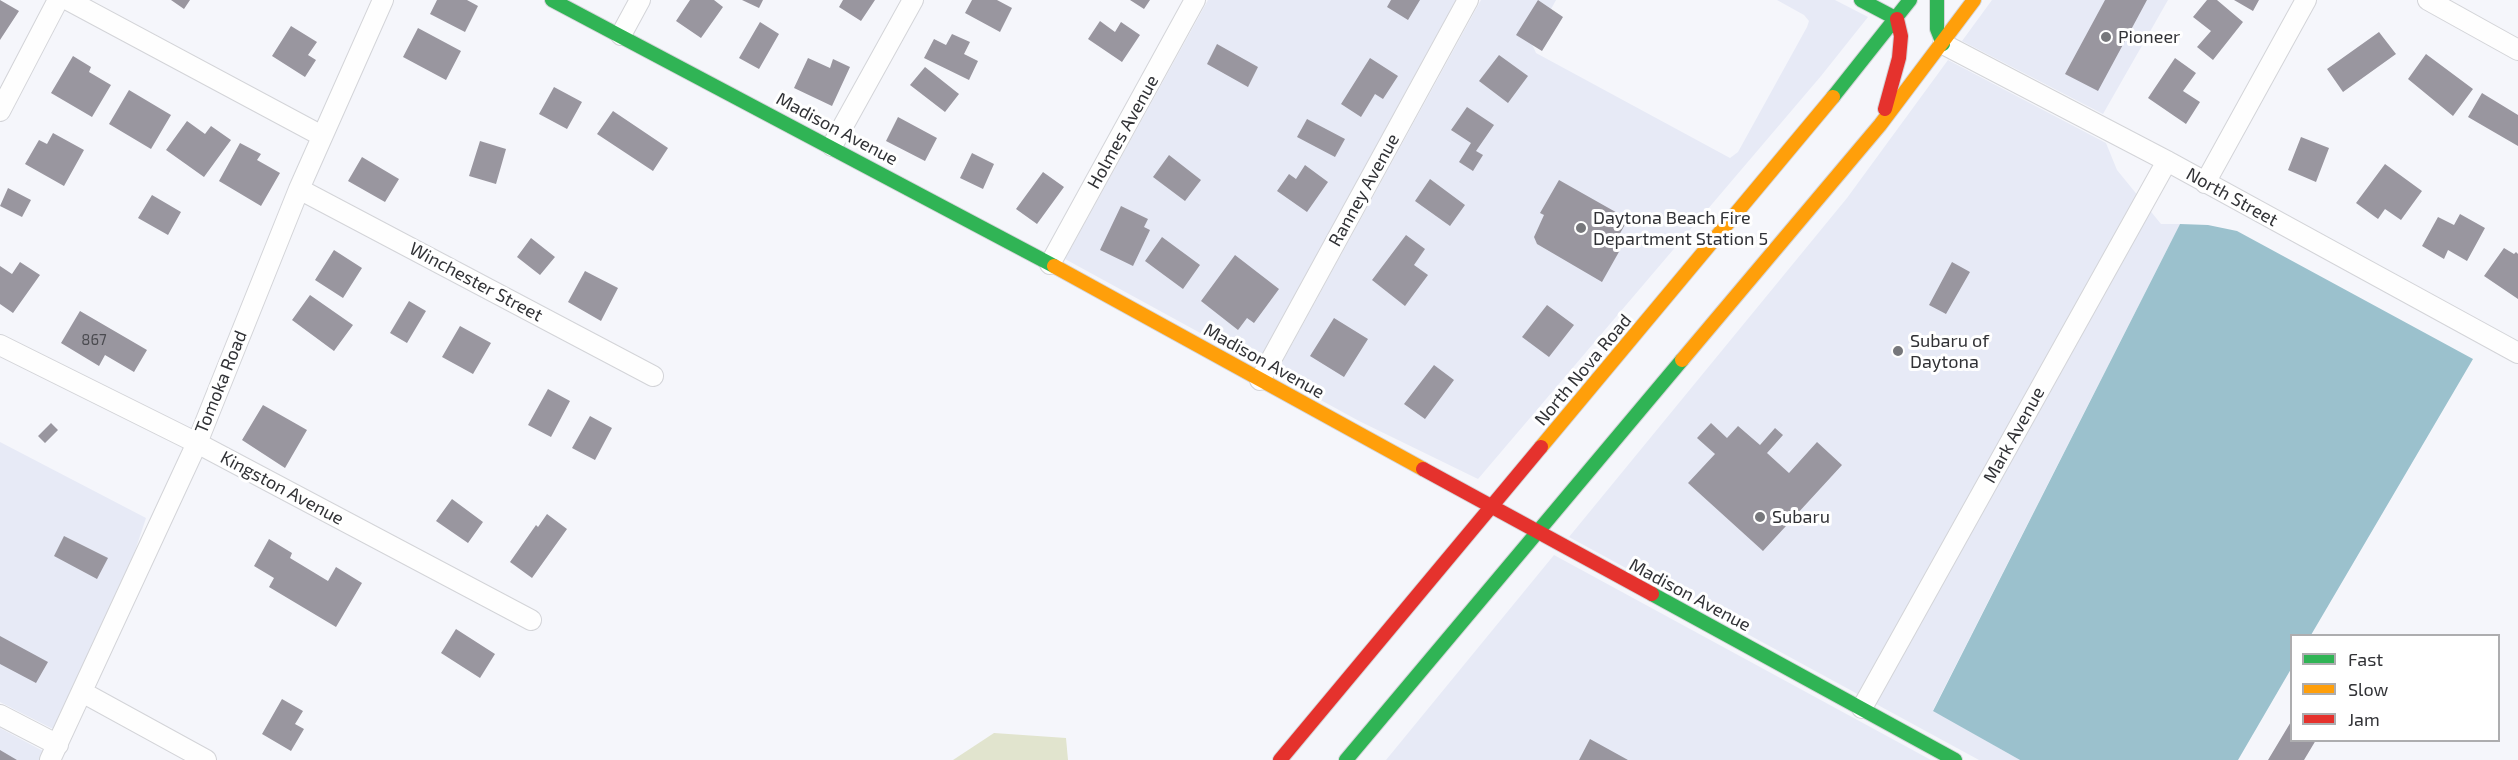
<!DOCTYPE html>
<style>
body{margin:0}
#map{position:relative;width:2518px;height:760px;overflow:hidden;background:#f5f6fb;font-family:"Exo 2",sans-serif}
canvas{display:block}
.legend{position:absolute;left:2290px;top:634px;width:210px;height:108px;box-sizing:border-box;background:#fff;border:2px solid #adadaf;margin:0;padding:8px 10px;list-style:none;font-size:18px;color:#313236}
.legend li{display:flex;align-items:center;gap:12px;height:30px}
.legend b{width:30px;border:2px solid #adadaf}
</style>
<div id="map">
<canvas width="2518" height="760"></canvas>
<ul class="legend">
<li><b style="height:8px;background:#30b455"></b>Fast</li>
<li><b style="height:8px;background:#ff9f0a"></b>Slow</li>
<li><b style="height:8px;background:#e5322d"></b>Jam</li>
</ul>
</div>
<script>
const ctx = document.querySelector('canvas').getContext('2d');
ctx.lineJoin = 'round';
function paint(path, color) {
  ctx.fillStyle = color;
  ctx.fill(path, 'evenodd');
}
function shape(rows) {
  const path = new Path2D();
  for (const r of rows) {
    path.moveTo(r[0], r[1]);
    for (let i = 2; i < r.length; i += 2) path.lineTo(r[i], r[i + 1]);
  }
  return path;
}
function stroke(path, color, width, dash) {
  ctx.strokeStyle = color;
  ctx.lineWidth = width;
  ctx.lineCap = dash ? 'butt' : 'round';
  ctx.setLineDash(dash || []);
  ctx.stroke(path);
}
function label(font, color, halo, rows, align = 'center') {
  ctx.font = font + ' "Exo 2",sans-serif';
  ctx.lineWidth = 6;
  ctx.setLineDash([]);
  ctx.textBaseline = 'middle';
  ctx.strokeStyle = halo;
  ctx.fillStyle = color;
  for (const [text, x, y, turn = 0] of rows) {
    ctx.save();
    ctx.translate(x, y);
    ctx.rotate((+turn || 0) * Math.PI / 180);
    ctx.textAlign = isNaN(turn) ? turn : align;
    if (halo) ctx.strokeText(text, 0, 0);
    ctx.fillText(text, 0, 0);
    ctx.restore();
  }
}
const built = shape([
 [1208,0,1456,0,1257,364,1065,259],
 [1481,0,1556,0,1532,44,1536,53,1730,158,1738,152,1807,27,1809,21,1804,15,1777,0,1835,0,1868,17,1821,76,1478,479,1359,421,1275,375],
 [1992,0,2168,0,2103,114,1962,41],
 [1948,60,2106,143,2117,170,2161,224,2180,224,1933,710,2020,760,1979,760,1569,537,1847,198],
 [0,442,146,518,134,554,53,729,0,702],
 [1554,555,1931,760,1386,760],
 [0,728,43,751,39,760,0,760]
]);
const green = shape([
 [994,733,1066,738,1068,760,953,760]
]);
const water = shape([
 [2180,224,2208,225,2237,231,2473,359,2311,635,2292,636,2291,669,2238,760,2020,760,1933,711]
]);
const building = shape([
 [0,0,19,11,0,40],
 [171,0,190,0,184,9],
 [437,0,467,0,478,6,465,32,430,14],
 [690,0,714,0,723,7,701,38,676,21],
 [742,0,763,0,759,8],
 [843,0,875,0,861,21,839,7],
 [972,0,997,0,1012,8,1000,32,965,13],
 [1130,0,1150,0,1144,9],
 [1391,0,1420,0,1408,20,1387,7],
 [1538,0,1563,17,1542,51,1516,35],
 [2105,0,2147,0,2098,91,2065,74],
 [2207,0,2217,0,2243,22,2213,60,2197,47,2211,31,2193,17],
 [2234,0,2259,0,2253,11],
 [1100,21,1115,32,1121,22,1140,35,1122,62,1088,39],
 [760,22,779,34,759,69,739,58],
 [291,26,317,42,308,55,316,60,305,77,272,56],
 [418,28,461,51,446,80,403,57],
 [2379,32,2396,54,2343,92,2327,69],
 [952,34,970,42,964,54,978,61,969,80,924,58,934,39,946,45],
 [1217,44,1258,67,1248,87,1207,64],
 [2426,54,2473,89,2453,116,2408,79],
 [1499,55,1528,76,1508,103,1479,81],
 [73,56,91,67,89,72,111,85,92,117,51,93],
 [808,58,830,68,833,59,850,67,832,106,794,88],
 [1370,58,1398,76,1383,99,1375,94,1361,117,1341,104],
 [2175,58,2196,73,2183,91,2200,102,2186,124,2148,98],
 [925,67,959,94,945,112,910,85],
 [554,87,582,102,567,129,539,114],
 [129,90,171,115,151,149,109,124],
 [2482,93,2518,115,2518,146,2468,117],
 [1467,107,1494,125,1476,151,1483,155,1473,171,1459,162,1471,143,1451,130],
 [613,111,668,148,653,171,597,134],
 [898,117,937,138,925,161,886,141],
 [1307,119,1345,139,1335,157,1297,137],
 [187,121,205,134,211,126,231,140,204,177,166,150],
 [53,133,84,150,64,186,25,164,39,140,47,144],
 [2301,137,2329,148,2316,182,2288,170],
 [480,141,506,149,496,184,469,176],
 [240,143,261,154,257,160,280,173,261,206,219,181],
 [972,153,994,164,983,189,960,178],
 [1169,155,1201,180,1185,201,1153,177],
 [362,157,399,179,385,202,348,181],
 [2385,164,2422,191,2401,220,2385,209,2378,219,2356,203],
 [1305,165,1328,182,1307,212,1277,191,1289,174,1296,179],
 [1043,172,1064,187,1037,224,1016,209],
 [1430,179,1465,205,1450,226,1415,201],
 [1559,180,1628,219,1613,246,1620,250,1602,282,1537,244,1534,237,1544,215,1540,213],
 [8,188,31,200,22,217,0,206],
 [152,195,181,212,168,235,138,218],
 [1121,206,1148,219,1144,227,1150,230,1133,266,1100,250],
 [2460,214,2485,228,2467,261,2448,250,2444,259,2422,246,2438,217,2454,225],
 [1406,235,1425,249,1414,265,1428,275,1405,306,1372,280],
 [1162,237,1200,265,1183,289,1145,261],
 [531,238,555,257,540,275,517,257],
 [2504,248,2514,254,2516,252,2518,254,2518,299,2484,276],
 [334,250,362,268,343,298,315,280],
 [1235,255,1279,289,1254,323,1247,318,1238,330,1201,301],
 [20,262,40,275,13,313,0,304,0,266,12,274],
 [1952,262,1970,272,1946,314,1929,305],
 [585,271,618,288,601,321,568,302],
 [310,295,353,325,334,351,292,320],
 [409,301,426,311,407,343,390,333],
 [1547,305,1574,325,1549,357,1522,337],
 [80,311,147,350,134,372,105,355,99,366,61,343],
 [1334,318,1368,339,1344,377,1310,356],
 [460,326,491,343,473,374,442,357],
 [1434,365,1454,380,1425,419,1404,404],
 [548,389,570,401,551,437,528,425],
 [263,405,307,430,285,468,242,440],
 [590,416,612,428,595,460,572,448],
 [51,423,58,430,45,443,38,436],
 [1711,423,1727,438,1738,426,1760,445,1775,428,1783,435,1767,453,1789,473,1817,442,1842,465,1763,551,1688,483,1715,454,1697,438],
 [452,499,483,522,468,543,436,521],
 [547,514,567,529,532,578,510,562,536,525,538,527],
 [64,536,108,558,97,579,54,556],
 [269,539,292,553,290,558,328,581,336,567,362,583,336,627,269,587,274,578,254,566],
 [456,629,495,654,480,678,441,653],
 [0,636,48,662,36,683,0,664],
 [282,699,303,711,295,724,304,729,291,751,262,734],
 [2292,720,2292,740,2316,740,2304,760,2268,760],
 [1590,739,1628,760,1579,760],
 [0,750,17,760,0,760]
]);
const street = shape([
 [68,0,322,136],
 [2428,0,2518,50],
 [621,35,640,0],
 [1943,44,2167,161,2518,353],
 [0,111,58,0],
 [832,146,913,0],
 [2205,183,2306,0],
 [299,189,653,376],
 [1050,264,1195,0],
 [0,345,197,443,531,620],
 [1260,380,1468,0],
 [82,692,206,760],
 [1862,708,2167,161],
 [0,715,58,745],
 [50,760,197,443,299,189,383,0]
]);
const fast = shape([
 [552,0,1054,266],
 [1861,0,1897,19],
 [1937,0,1937,29,1943,44],
 [1833,97,1910,0],
 [1652,594,1955,760],
 [1346,760,1682,360]
]);
const slow = shape([
 [1054,266,1423,469],
 [1682,360,1880,125,1974,0],
 [1541,447,1833,97]
]);
const jam = shape([
 [1885,109,1899,58,1901,36,1897,19],
 [1423,469,1652,594],
 [1280,760,1541,447]
]);
const markers = [
 [2106,37,6,"#76777b"],
 [1581,228,6,"#76777b"],
 [1898,351,6,"#76777b"],
 [1760,517,6,"#76777b"]
];
const numberNames = [
 ["867",94,340]
];
const poiNames = [
 ["Pioneer",2118,37],
 ["Daytona Beach Fire",1593,218],
 ["Department Station 5",1593,239],
 ["Subaru of",1910,341],
 ["Daytona",1910,362],
 ["Subaru",1772,517]
];
const streetNames = [
 ["Madison Avenue",837,129,28],
 ["Holmes Avenue",1123,132,-61],
 ["Ranney Avenue",1364,190,-61],
 ["North Street",2232,197,29],
 ["Winchester Street",476,282,28],
 ["Madison Avenue",1264,361,29],
 ["North Nova Road",1583,370,-50],
 ["Tomoka Road",221,382,-68],
 ["Mark Avenue",2014,435,-61],
 ["Kingston Avenue",282,488,28],
 ["Madison Avenue",1690,595,28]
];
paint(built, '#e7eaf6');
paint(green, '#e1e4ce');
paint(water, '#9bc1cd');
paint(building, '#99969f');
stroke(street, '#d3d4d8', 22);
stroke(fast, '#d3d4d8', 16);
stroke(slow, '#d3d4d8', 16);
stroke(jam, '#d3d4d8', 16);
stroke(street, '#fefefe', 20);
stroke(fast, '#30b455', 14);
stroke(slow, '#ff9f0a', 14);
stroke(jam, '#e5322d', 14);
for (const [x, y, r, color] of markers) {
  const dot = new Path2D();
  dot.arc(x, y, r, 0, 2 * Math.PI);
  ctx.fillStyle = color;
  ctx.fill(dot);
  stroke(dot, '#fff', 2);
}
label('15px', '#4b4b50', null, numberNames);
label('18px', '#313236', '#fff', poiNames, 'left');
label('18px', '#313236', '#fff', streetNames);
</script>
